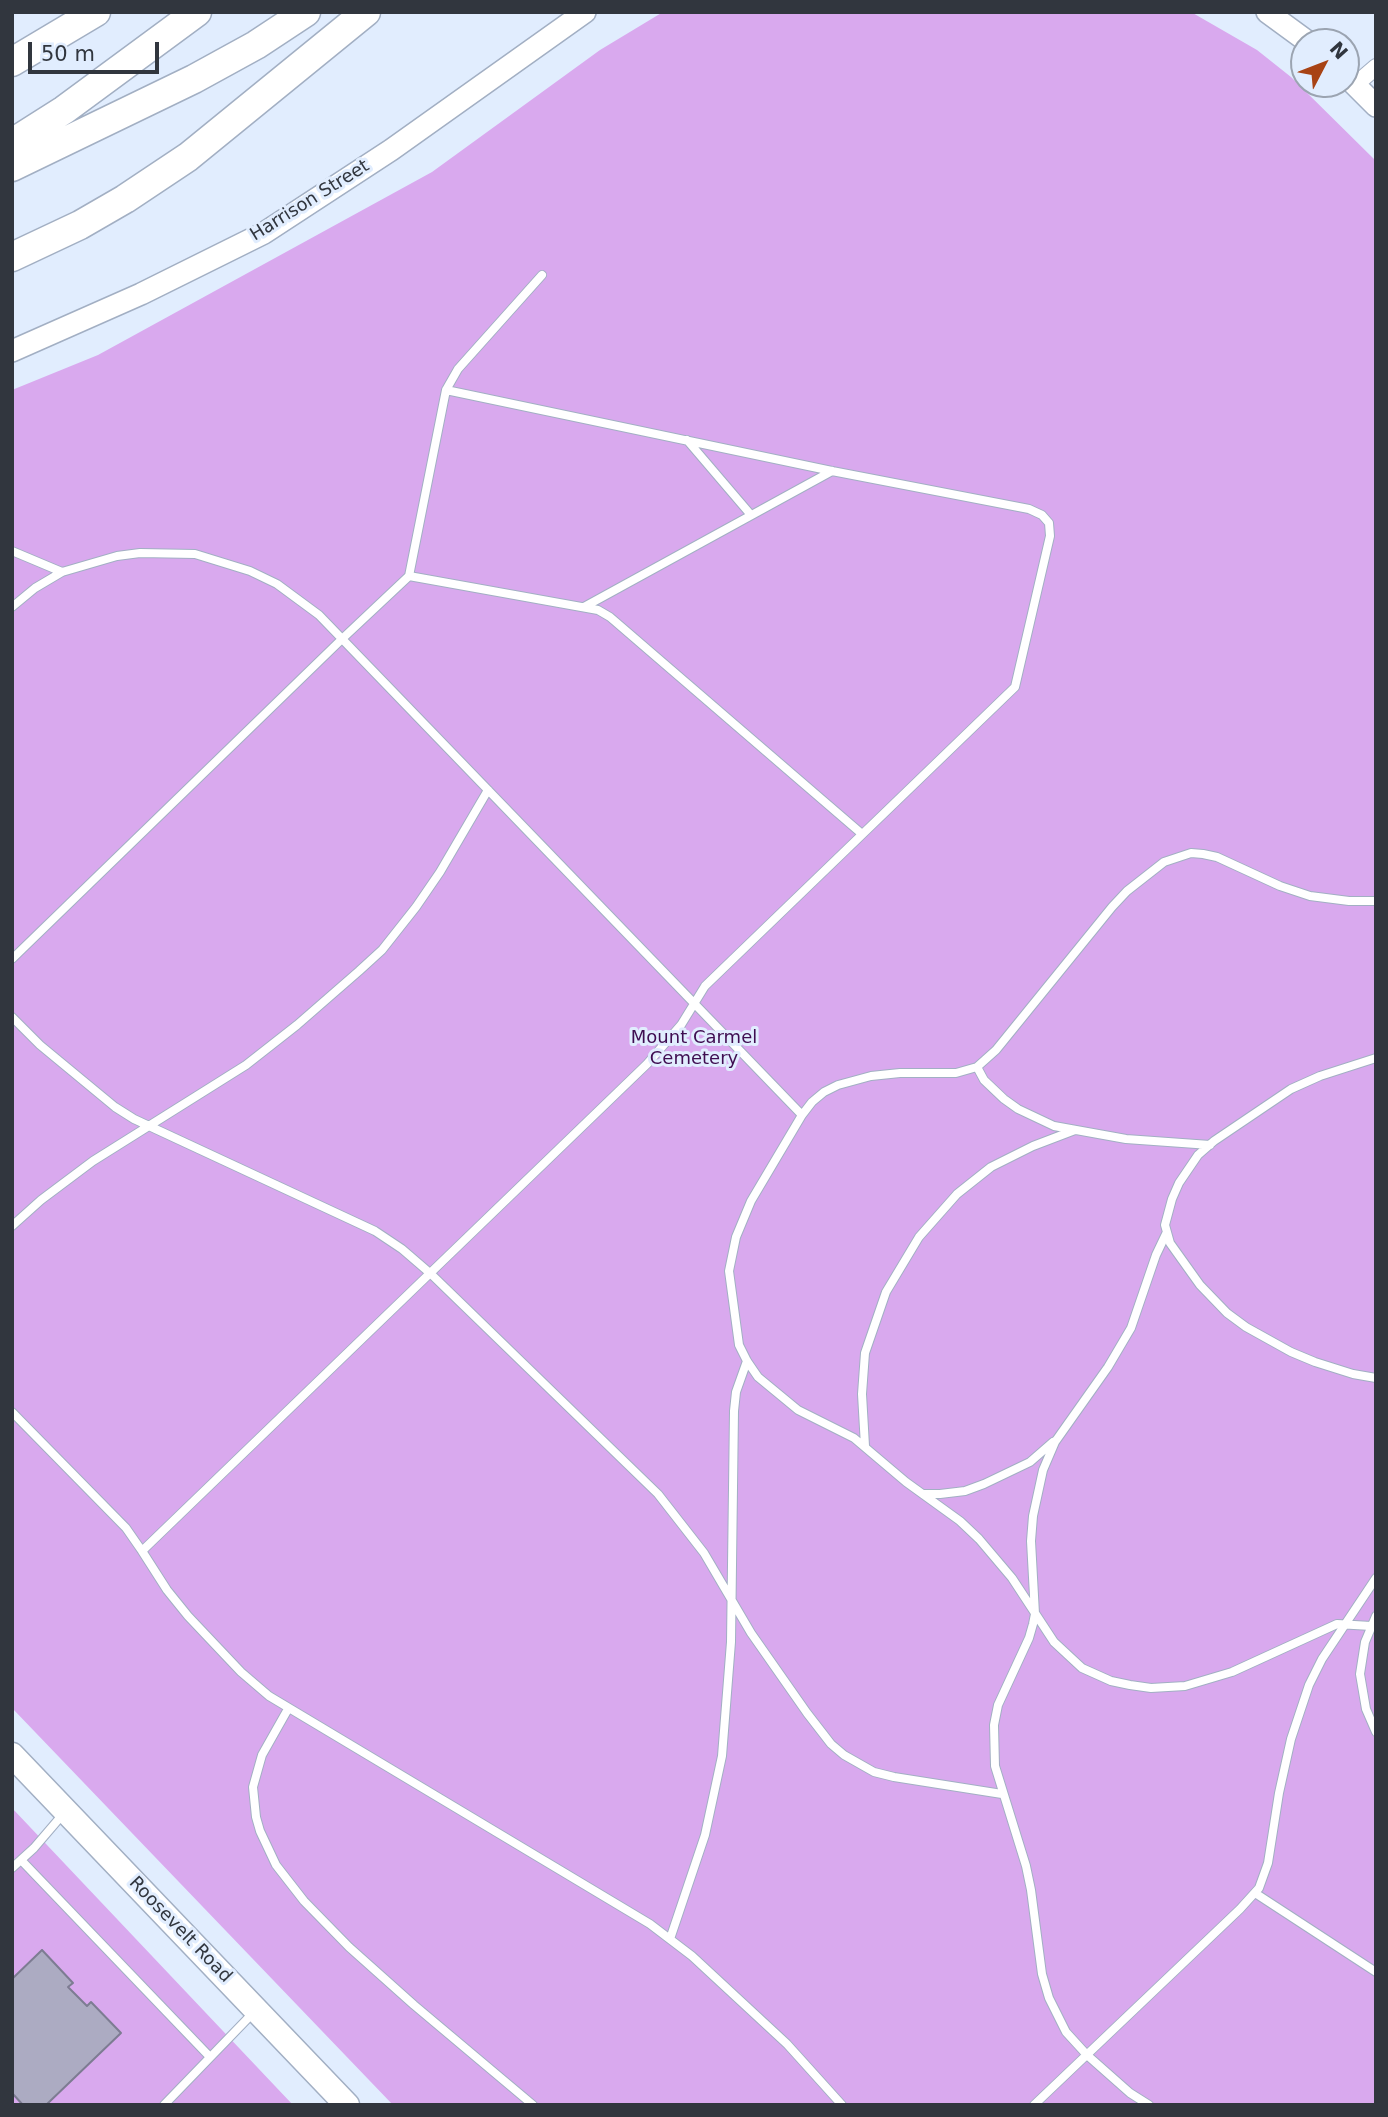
<!DOCTYPE html>
<style>
body{margin:0}
#map{position:relative;width:1388px;height:2117px;overflow:hidden;background:#e1edfe;font-family:"DejaVu Sans",sans-serif}
canvas{display:block}
.frame{position:absolute;inset:0;border:14px solid #31363e;pointer-events:none}
.north{position:absolute;left:1290px;top:28px;width:70px;height:70px;box-sizing:border-box;background:#e1edfe;border:2px solid #9ba4b1;border-radius:50%;rotate:48deg;font-size:19px;font-weight:700;line-height:28px;text-align:center;color:#31363e}
.north::after{content:'';display:block;margin:auto;width:24px;height:32px;background:#a84315;clip-path:polygon(50% 0,100% 100%,50% 72%,0 100%)}
.scale{position:absolute;left:28px;top:42px;width:131px;height:32px;box-sizing:border-box;border:4px solid #31363e;border-top:0;padding-left:9px;font-size:21px;line-height:24px;white-space:nowrap;color:#31363e;-webkit-text-stroke:5px #e1edfe;paint-order:stroke}
</style>
<div id="map">
<canvas width="1388" height="2117"></canvas>
<div class="frame"></div>
<div class="north">N</div>
<div class="scale">50 m</div>
</div>
<script>
const ctx = document.querySelector('canvas').getContext('2d');
ctx.lineJoin = 'round';
function paint(path, color) {
  ctx.fillStyle = color;
  ctx.fill(path, 'evenodd');
}
function shape(rows) {
  const path = new Path2D();
  for (const r of rows) {
    path.moveTo(r[0], r[1]);
    for (let i = 2; i < r.length; i += 2) path.lineTo(r[i], r[i + 1]);
  }
  return path;
}
function stroke(path, color, width, dash) {
  ctx.strokeStyle = color;
  ctx.lineWidth = width;
  ctx.lineCap = dash ? 'butt' : 'round';
  ctx.setLineDash(dash || []);
  ctx.stroke(path);
}
function label(font, color, halo, rows, align = 'center') {
  ctx.font = font + ' "DejaVu Sans",sans-serif';
  ctx.lineWidth = 6;
  ctx.setLineDash([]);
  ctx.textBaseline = 'middle';
  ctx.strokeStyle = halo;
  ctx.fillStyle = color;
  for (const [text, x, y, turn = 0] of rows) {
    ctx.save();
    ctx.translate(x, y);
    ctx.rotate((+turn || 0) * Math.PI / 180);
    ctx.textAlign = isNaN(turn) ? turn : align;
    if (halo) ctx.strokeText(text, 0, 0);
    ctx.fillText(text, 0, 0);
    ctx.restore();
  }
}
const green = shape([
 [663,12,1191,12,1257,50,1291,77,1376,161,1376,2105,393,2105,12,1708,12,390,98,355,432,172,600,50],
 [12,1808,275,2086,293,2105,12,2105]
]);
const building = shape([
 [42,1950,73,1983,68,1987,87,2006,91,2002,121,2033,46,2105,23,2105,12,2093,12,1979,42,1950]
]);
const lane = shape([
 [687,440,751,515],
 [12,551,62,572],
 [409,576,598,610,610,617,862,834],
 [12,607,35,588,62,572,117,556,140,553,195,554,250,571,277,584,319,615,802,1115],
 [584,607,832,471],
 [12,959,342,639,409,576,446,390,458,369,542,275],
 [12,1017,40,1045,115,1107,134,1119,375,1231,402,1249,431,1274,658,1494,704,1553,751,1633,807,1713,831,1744,844,1755,874,1772,894,1777,1002,1794],
 [1376,1058,1320,1076,1291,1089,1214,1141,1198,1155,1179,1183,1172,1199,1165,1225,1170,1243,1200,1285,1227,1313,1246,1327,1291,1352,1315,1362,1353,1374,1376,1378],
 [977,1067,984,1080,1004,1099,1018,1109,1054,1126,1126,1139,1210,1145],
 [12,1226,41,1200,93,1161,246,1065,297,1025,359,971,382,950,416,907,440,872,488,790],
 [12,1412,126,1528,142,1551,647,1064,681,1025,705,986,1015,687,1050,536,1049,523,1042,515,1029,509,832,471,446,390],
 [865,1446,862,1394,865,1353,886,1292,919,1237,957,1194,991,1167,1033,1146,1075,1130],
 [923,1494,940,1494,965,1491,984,1484,1030,1462,1053,1442],
 [142,1551,167,1590,188,1616,241,1672,269,1696,650,1924,692,1956,787,2044,842,2105],
 [1376,1616,1365,1642,1360,1674,1366,1709,1376,1732],
 [1371,1626,1337,1624,1232,1672,1185,1686,1151,1688,1130,1685,1111,1681,1082,1668,1054,1642,1012,1578,979,1539,960,1521,906,1482,854,1438,798,1410,758,1377,747,1361,739,1345,729,1271,736,1237,751,1201,802,1115,812,1102,824,1092,838,1085,871,1076,900,1073,956,1073,977,1067,996,1050,1112,907,1127,891,1164,862,1191,853,1203,854,1217,857,1280,886,1310,896,1349,901,1376,901],
 [288,1709,262,1755,253,1787,256,1817,260,1831,276,1865,304,1901,349,1947,414,2005,533,2105],
 [22,1861,210,2057],
 [12,1868,34,1848,64,1813],
 [1255,1893,1376,1972],
 [670,1939,705,1835,722,1756,731,1642,734,1411,736,1392,747,1361],
 [164,2105,254,2012],
 [1034,2105,1240,1909,1259,1888,1268,1863,1279,1793,1291,1739,1309,1685,1322,1659,1376,1578],
 [1149,2105,1130,2093,1087,2055,1066,2032,1049,1998,1042,1974,1031,1890,1026,1866,995,1766,994,1725,998,1705,1029,1638,1033,1624,1035,1614,1031,1541,1033,1516,1043,1470,1055,1442,1108,1367,1131,1328,1156,1255,1166,1234]
]);
const street = shape([
 [1355,85,1376,67]
]);
const secondary = shape([
 [1267,12,1308,42],
 [1346,76,1376,106],
 [12,351,141,294,264,233,391,150,585,12]
]);
const primary = shape([
 [12,1755,347,2105]
]);
const highway = shape([
 [12,62,96,12],
 [12,143,64,110,197,12],
 [12,167,194,79,256,45,306,12],
 [12,257,80,225,125,199,188,157,366,12]
]);
const streetNames = [
 ["Harrison Street",310,201,-32],
 ["Roosevelt Road",180,1930,46]
];
const parkNames = [
 ["Mount Carmel",694,1038],
 ["Cemetery",694,1059]
];
paint(green, '#d9a9ee');
paint(building, '#acabc2');
stroke(building, '#7d7c92', 2);
stroke(lane, '#a2afc3', 10);
stroke(street, '#a2afc3', 18);
stroke(secondary, '#a2afc3', 24);
stroke(primary, '#a2afc3', 27);
stroke(highway, '#a2afc3', 31);
stroke(lane, '#fff', 8);
stroke(street, '#fff', 16);
stroke(secondary, '#fff', 21);
stroke(primary, '#fff', 24);
stroke(highway, '#fff', 28);
label('18px', '#31363e', '#e1edfe', streetNames);
label('18px', '#3f0d51', '#e1edfe', parkNames);
</script>
